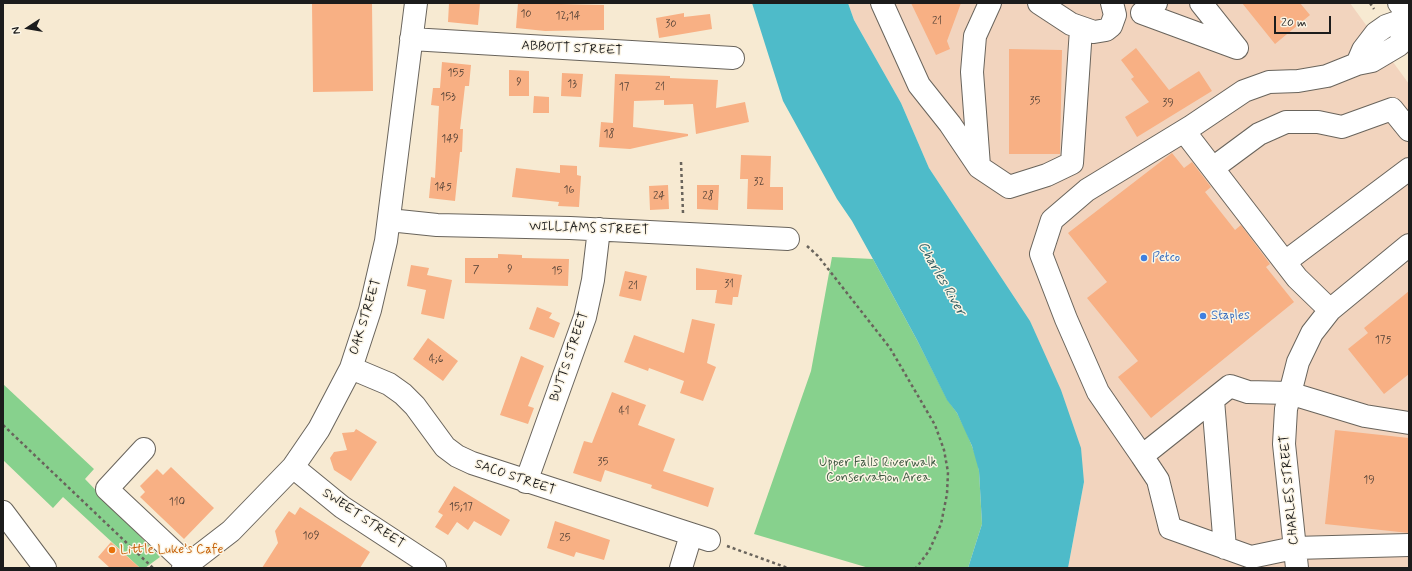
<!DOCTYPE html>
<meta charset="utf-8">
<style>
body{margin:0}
#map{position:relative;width:1412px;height:571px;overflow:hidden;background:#f7ead2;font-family:Mynerve,sans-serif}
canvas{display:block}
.frame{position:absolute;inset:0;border:4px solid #1c1c1c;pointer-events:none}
.north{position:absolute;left:8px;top:8px;width:40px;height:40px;-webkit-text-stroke:3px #fcf5e5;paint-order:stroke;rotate:258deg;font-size:11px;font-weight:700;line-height:16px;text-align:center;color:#1c1c1c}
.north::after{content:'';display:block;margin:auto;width:14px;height:18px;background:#1c1c1c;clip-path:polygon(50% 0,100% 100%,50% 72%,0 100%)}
.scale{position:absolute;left:1274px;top:16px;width:57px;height:18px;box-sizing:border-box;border:2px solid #1c1c1c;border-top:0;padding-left:5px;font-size:12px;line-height:14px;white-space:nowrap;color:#1c1c1c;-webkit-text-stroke:3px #fcf5e5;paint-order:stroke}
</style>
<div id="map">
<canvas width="1412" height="571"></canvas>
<div class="frame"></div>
<div class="north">N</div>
<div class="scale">20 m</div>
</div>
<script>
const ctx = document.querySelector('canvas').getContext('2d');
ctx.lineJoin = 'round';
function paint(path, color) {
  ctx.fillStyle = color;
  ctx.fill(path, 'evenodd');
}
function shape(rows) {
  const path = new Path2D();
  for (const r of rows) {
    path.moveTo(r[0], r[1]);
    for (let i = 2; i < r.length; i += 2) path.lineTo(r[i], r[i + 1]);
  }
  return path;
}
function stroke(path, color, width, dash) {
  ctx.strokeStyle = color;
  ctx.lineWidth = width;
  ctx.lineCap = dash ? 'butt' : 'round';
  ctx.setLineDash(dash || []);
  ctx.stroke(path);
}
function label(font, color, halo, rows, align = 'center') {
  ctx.font = font + ' Mynerve,sans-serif';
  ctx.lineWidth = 3;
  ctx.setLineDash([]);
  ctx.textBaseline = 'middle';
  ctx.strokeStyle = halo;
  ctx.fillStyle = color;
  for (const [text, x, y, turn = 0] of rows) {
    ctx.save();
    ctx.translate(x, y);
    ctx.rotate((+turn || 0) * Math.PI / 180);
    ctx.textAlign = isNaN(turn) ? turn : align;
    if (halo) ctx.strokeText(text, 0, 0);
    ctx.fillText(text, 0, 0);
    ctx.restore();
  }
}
const built = shape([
 [848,3,1350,3,1409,84,1409,568,1068,568,1084,482,1030,321,929,168,901,103,854,20]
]);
const green = shape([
 [832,257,873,259,917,340,947,399,957,413,966,431,977,459,979,471,982,524,968,568,869,568,754,534,811,371],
 [3,384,94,469,85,479,160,557,145,568,140,568,63,497,53,508,3,460]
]);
const water = shape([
 [752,3,848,3,854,20,901,103,929,168,1030,321,1061,390,1081,448,1084,482,1068,568,968,568,982,524,979,471,972,446,957,413,947,400,917,340,873,259,852,221,837,199,783,101]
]);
const building = shape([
 [312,3,372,3,373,91,313,92],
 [449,3,480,3,478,25,448,22],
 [518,3,604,5,604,30,545,31,516,28],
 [911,3,961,3,947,41,950,49,936,55],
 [1242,3,1300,3,1310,15,1275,44],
 [684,13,684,17,710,14,712,29,659,38,656,18],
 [1136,48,1169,90,1199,71,1212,91,1137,137,1125,117,1149,102,1131,79,1134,77,1121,60],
 [1009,49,1062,50,1060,154,1009,154],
 [442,62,471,65,469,86,465,86,460,129,463,129,462,152,460,152,455,201,429,198,431,177,435,178,439,106,431,105,433,88,440,88],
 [509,70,529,71,529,96,509,96],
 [562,73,583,74,581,97,561,96],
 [615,74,670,76,670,78,718,80,716,108,745,102,749,122,696,134,693,104,664,105,664,100,634,101,633,127,688,134,688,136,630,149,599,147,601,122,613,123],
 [534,96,549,97,549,113,533,113],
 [1172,153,1184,168,1192,162,1211,187,1205,192,1235,230,1241,225,1270,264,1266,267,1294,302,1151,418,1118,377,1138,361,1087,298,1107,282,1068,233],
 [741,155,771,156,770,187,783,187,783,210,747,209,748,179,740,179],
 [560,165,577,166,577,175,581,176,579,207,558,206,559,202,512,197,516,168,560,173],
 [668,185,669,209,650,210,649,186],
 [697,185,719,185,718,210,697,209],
 [498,254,522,255,522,258,569,259,568,286,465,283,465,258,498,258],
 [411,265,429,268,427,275,452,280,444,319,421,314,426,290,407,286],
 [696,268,742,275,738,297,733,297,732,305,715,303,717,290,696,290],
 [625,271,647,276,641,301,619,296],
 [1409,291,1409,374,1384,394,1348,349,1368,333,1364,328],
 [537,307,552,313,549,318,560,323,554,338,529,329],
 [692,319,715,324,707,363,716,367,703,401,680,393,684,381,649,368,648,371,624,362,634,335,684,353],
 [428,338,458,361,443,381,413,359],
 [521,356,544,366,528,406,534,408,528,424,500,415],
 [612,392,646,405,638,425,675,439,663,471,714,488,708,507,651,488,652,485,605,470,601,482,573,473,584,441,592,443],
 [356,429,377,442,351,481,334,470,330,458,334,452,347,450,342,433,354,432],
 [1335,430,1409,438,1409,533,1325,524],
 [171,467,214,508,184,539,140,497,145,492,140,486,157,469,163,475],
 [454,486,510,520,501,536,474,521,468,530,457,522,448,535,435,527,443,515,438,512],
 [300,507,370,552,360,568,262,568,278,543,275,531,289,511,295,515],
 [555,521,610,540,604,560,576,552,574,557,547,548],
 [111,542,140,568,110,568,98,557]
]);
const path = shape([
 [1370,3,1374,9],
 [681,162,683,213],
 [807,246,818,256,890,348,935,425,944,450,948,472,947,494,941,524,929,551,916,568],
 [3,425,153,568],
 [727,546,788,568]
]);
const minor = shape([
 [882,3,919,85,950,124,979,167,1009,187,1047,175,1072,163,1081,29],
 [1039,3,1071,24,1094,32,1106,30,1111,26,1115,15,1112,3],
 [1156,3,1142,13,1237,48],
 [1201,3,1236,47],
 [411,39,733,58],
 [1357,64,1363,50,1376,33,1386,26,1409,18],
 [1184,131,1297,278,1330,310],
 [979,166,972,72,975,36,990,3],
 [1213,168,1259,134,1286,122,1318,122,1342,127,1392,109,1409,130],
 [389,220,437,225,570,228,788,239],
 [1285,262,1409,169],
 [351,368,389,384,403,394,415,406,445,447,457,456,472,463,709,540],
 [1213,400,1225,548],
 [1409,423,1365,416,1289,393,1248,392,1230,386,1142,456,1158,480,1170,528,1251,557,1294,548,1409,545],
 [144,449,107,489,188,565],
 [1142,456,1098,392,1066,319,1041,254,1052,220,1087,190,1192,126,1244,91,1269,82,1298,81,1327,76,1357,64,1372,61,1399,45,1409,22],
 [293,467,342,507,435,568],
 [526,482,585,317,593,280,599,229],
 [3,512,45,568],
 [183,568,231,531,293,467,319,429,351,368,370,310,386,241,416,3],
 [681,568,691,535],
 [1297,568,1284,444,1286,409,1298,362,1312,333,1330,310,1409,245]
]);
const major = shape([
 [1399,3,1409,16]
]);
const markers = [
 [1144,258,4,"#3f7fe0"],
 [1203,316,4,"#3f7fe0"],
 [112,550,4,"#e8710a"]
];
const numberNames = [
 ["10",526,15],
 ["12;14",568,17],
 ["21",937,22],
 ["30",671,25],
 ["155",456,74],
 ["9",519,83],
 ["13",572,85],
 ["17",624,88],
 ["21",660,88],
 ["153",448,98],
 ["35",1035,102],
 ["39",1168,104],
 ["18",609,135],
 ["149",450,140],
 ["32",759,183],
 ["145",443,188],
 ["16",569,191],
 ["24",659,197],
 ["28",708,197],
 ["9",510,270],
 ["7",476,271],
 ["15",557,272],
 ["31",729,285],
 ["21",633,287],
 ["175",1383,341],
 ["4;6",436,360],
 ["41",624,412],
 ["35",603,463],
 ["19",1369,481],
 ["110",177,503],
 ["15;17",461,508],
 ["109",311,537],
 ["25",565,539]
];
const streetNames = [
 ["ABBOTT STREET",572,49,3],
 ["WILLIAMS STREET",589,229,2],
 ["OAK STREET",366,317,-73],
 ["BUTTS STREET",570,357,-71],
 ["SACO STREET",515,478,19],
 ["CHARLES STREET",1290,490,-95],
 ["SWEET STREET",363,519,34]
];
const shopNames = [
 ["Petco",1152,258],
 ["Staples",1211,316]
];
const parkNames = [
 ["Upper Falls Riverwalk",878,463],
 ["Conservation Area",878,478]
];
const foodNames = [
 ["Little Luke’s Cafe",120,550]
];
const waterNames = [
 ["Charles River",941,279,60]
];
paint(built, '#f2d4be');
paint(green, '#87d18d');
paint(water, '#4ebbc9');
paint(building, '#f8b084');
stroke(minor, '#69645c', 24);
stroke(major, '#69645c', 24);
stroke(path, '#69645c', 2.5, [3, 3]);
stroke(minor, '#fff', 22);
stroke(major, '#fff', 22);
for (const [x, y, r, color] of markers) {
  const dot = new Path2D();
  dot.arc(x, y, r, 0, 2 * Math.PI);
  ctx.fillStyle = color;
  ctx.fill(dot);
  stroke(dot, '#fcf5e5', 1.5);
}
label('11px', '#534136', null, numberNames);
label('13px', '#1c1c1c', '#fcf5e5', streetNames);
label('13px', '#366cbe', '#fcf5e5', shopNames, 'left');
label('13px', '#415b44', '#fcf5e5', parkNames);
label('13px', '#c56008', '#fcf5e5', foodNames, 'left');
label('italic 14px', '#305c61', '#fcf5e5', waterNames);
</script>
